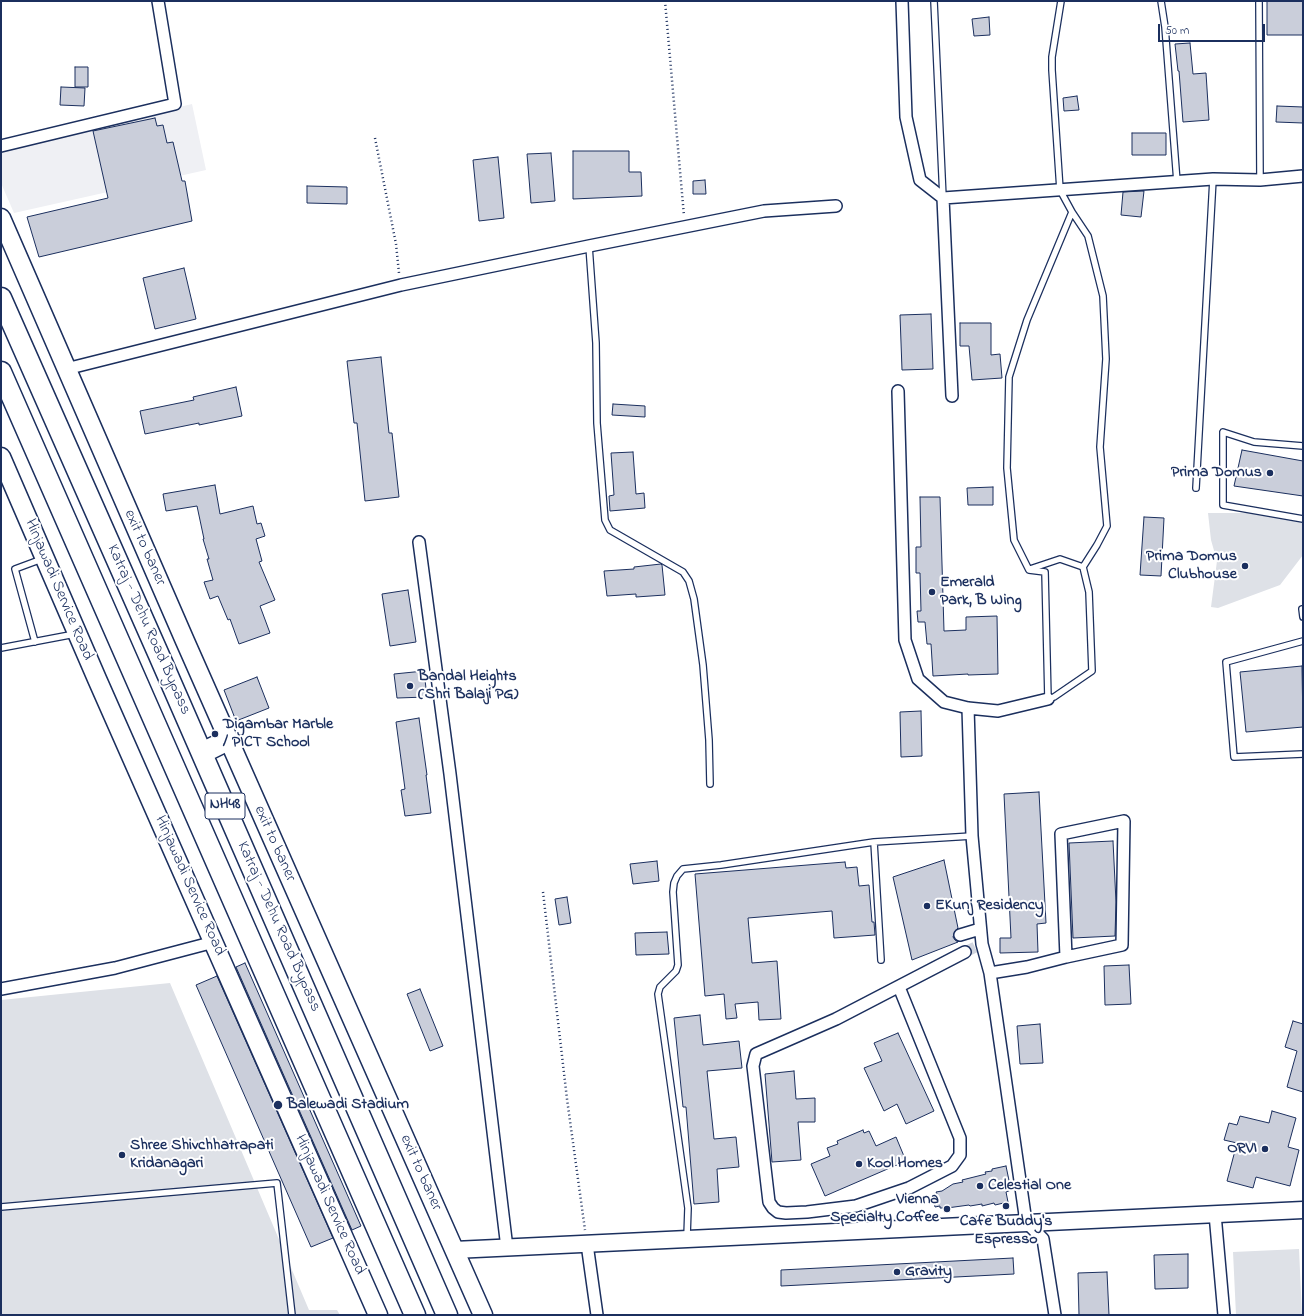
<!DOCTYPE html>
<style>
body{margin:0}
#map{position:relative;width:1304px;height:1316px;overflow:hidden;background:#fff;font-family:"Indie Flower",sans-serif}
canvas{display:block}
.frame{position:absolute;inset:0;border:2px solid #1b2f5e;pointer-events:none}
.scale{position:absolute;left:1158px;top:24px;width:107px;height:18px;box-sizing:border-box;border:2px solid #1b2f5e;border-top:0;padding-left:5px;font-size:12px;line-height:14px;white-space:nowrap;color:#1b2f5e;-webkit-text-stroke:3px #fff;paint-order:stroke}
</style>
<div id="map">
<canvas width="1304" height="1316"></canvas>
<div class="frame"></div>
<div class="scale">50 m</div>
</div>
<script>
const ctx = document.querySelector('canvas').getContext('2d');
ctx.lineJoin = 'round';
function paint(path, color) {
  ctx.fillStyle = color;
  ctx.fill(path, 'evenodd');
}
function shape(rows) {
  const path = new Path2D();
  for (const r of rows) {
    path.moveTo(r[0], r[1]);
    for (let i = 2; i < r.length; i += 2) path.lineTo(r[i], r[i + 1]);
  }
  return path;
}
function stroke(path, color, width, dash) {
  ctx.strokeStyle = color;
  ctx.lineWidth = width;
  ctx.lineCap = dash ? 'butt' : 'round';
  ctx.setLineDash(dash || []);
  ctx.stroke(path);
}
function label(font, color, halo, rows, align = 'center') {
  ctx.font = font + ' "Indie Flower",sans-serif';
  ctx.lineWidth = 4;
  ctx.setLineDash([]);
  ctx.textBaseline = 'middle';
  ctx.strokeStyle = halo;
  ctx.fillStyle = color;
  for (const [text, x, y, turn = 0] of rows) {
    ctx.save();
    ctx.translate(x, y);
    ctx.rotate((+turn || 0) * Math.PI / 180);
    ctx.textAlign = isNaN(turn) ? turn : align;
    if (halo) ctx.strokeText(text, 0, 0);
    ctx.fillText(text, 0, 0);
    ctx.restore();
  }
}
const built = shape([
 [192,104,206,170,14,213,1,183,1,150]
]);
const green = shape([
 [1208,513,1251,513,1303,519,1303,555,1280,585,1218,608,1211,607,1217,561,1211,540],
 [170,983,309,1310,337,1310,340,1315,1,1315,1,1000],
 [1299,1249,1302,1315,1236,1315,1233,1252]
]);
const building = shape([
 [1267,1,1303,1,1303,35,1267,35,1267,1],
 [989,17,990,35,974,36,972,19,989,17],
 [1190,43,1193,74,1206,73,1209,120,1183,122,1179,71,1178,71,1175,44,1190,43],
 [75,67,88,67,88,87,75,87,75,67],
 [61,87,85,88,84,106,60,105,61,87],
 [1077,96,1079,110,1064,111,1063,98,1077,96],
 [1277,106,1303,107,1303,123,1276,122,1277,106],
 [155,118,157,126,163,125,167,143,173,142,182,181,185,181,192,221,39,257,27,217,108,198,93,131,155,118],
 [1132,133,1166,133,1166,155,1132,155,1132,133],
 [573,151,629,151,629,172,641,172,642,196,573,199,573,151],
 [551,153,555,201,531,203,527,154,551,153],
 [498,157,504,218,479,221,473,160,498,157],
 [705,180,706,194,693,194,693,181,705,180],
 [307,186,347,187,347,204,307,203,307,186],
 [1143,191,1144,191,1141,217,1121,215,1123,192,1143,191],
 [184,268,196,319,155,329,143,278,184,268],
 [931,314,933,369,902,370,900,315,931,314],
 [960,323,991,323,991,355,1000,354,1002,378,972,380,969,346,960,346,960,323],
 [381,357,389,433,392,433,399,497,365,501,357,423,354,423,347,361,381,357],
 [236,387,242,416,199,425,199,423,145,434,140,411,194,400,193,397,236,387],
 [613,404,645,406,645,417,612,415,613,404],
 [1242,450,1303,461,1303,496,1234,486,1242,450],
 [633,452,636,494,644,493,645,508,610,511,609,496,614,495,611,453,633,452],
 [215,485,220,514,253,506,257,524,261,523,265,536,256,539,262,561,259,562,275,600,260,606,270,633,239,644,230,619,228,620,218,596,210,599,204,582,213,580,207,559,209,559,203,539,204,539,197,506,166,511,163,494,215,485],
 [993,487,993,505,968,505,967,488,993,487],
 [920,497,940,497,944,631,966,630,966,617,997,616,998,674,968,675,968,674,933,676,931,644,927,644,925,622,918,622,917,611,921,611,920,573,916,573,916,547,921,547,920,497],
 [1144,517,1164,518,1161,576,1140,575,1144,517],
 [661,564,662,565,665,595,636,597,636,594,607,596,604,571,634,569,634,567,661,564],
 [408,590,416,642,390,646,382,594,408,590],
 [1302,666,1303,727,1246,732,1240,672,1302,666],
 [424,671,427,697,397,698,394,674,424,671],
 [257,677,269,708,236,721,224,690,257,677],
 [921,711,922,756,901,757,900,712,921,711],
 [419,718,427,775,426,775,431,813,405,816,401,790,405,789,396,722,419,718],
 [1039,792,1046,923,1037,924,1038,952,1000,953,1000,938,1011,938,1004,794,1039,792],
 [1113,841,1116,902,1115,936,1073,938,1069,843,1113,841],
 [944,860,958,928,955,931,953,937,955,940,958,942,912,960,893,877,944,860],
 [657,861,659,881,633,884,630,864,657,861],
 [845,862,846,868,857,867,859,886,869,885,872,922,874,922,875,935,834,938,832,911,748,918,752,963,777,961,781,1019,759,1020,758,1002,735,1004,737,1018,726,1019,724,994,705,996,695,874,845,862],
 [567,897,571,923,559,925,555,899,567,897],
 [667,932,669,954,636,955,635,933,667,932],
 [245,963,361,1226,352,1230,236,967,245,963],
 [1129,965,1131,1004,1105,1005,1104,966,1129,965],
 [217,976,333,1238,311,1247,196,985,217,976],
 [420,989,443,1046,430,1051,407,994,420,989],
 [700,1015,703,1045,739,1041,742,1068,707,1071,714,1139,736,1137,739,1167,717,1169,719,1202,694,1204,686,1107,683,1107,674,1018,700,1015],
 [1293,1021,1303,1024,1303,1092,1287,1087,1297,1051,1285,1047,1293,1021],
 [1040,1024,1043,1063,1020,1064,1017,1026,1040,1024],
 [898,1033,934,1111,906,1124,897,1104,884,1111,864,1068,882,1061,874,1043,898,1033],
 [794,1071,796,1099,815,1098,815,1122,798,1122,801,1160,772,1162,765,1074,794,1071],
 [1272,1111,1296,1118,1288,1147,1299,1150,1290,1186,1256,1177,1253,1188,1227,1181,1237,1143,1224,1140,1229,1123,1237,1125,1240,1116,1269,1123,1272,1111],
 [863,1130,864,1133,869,1131,876,1146,896,1137,906,1161,825,1196,811,1164,830,1156,827,1148,838,1144,837,1141,863,1130],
 [1006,1166,1011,1190,1006,1192,1008,1202,995,1205,994,1203,982,1206,982,1204,970,1206,969,1205,947,1208,940,1208,940,1206,935,1207,933,1195,937,1194,936,1192,942,1191,953,1184,963,1182,962,1180,986,1174,985,1172,992,1171,992,1169,1006,1166],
 [1188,1254,1188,1288,1155,1289,1154,1255,1188,1254],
 [1013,1258,1014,1274,781,1286,781,1270,1013,1258],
 [1107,1272,1109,1315,1079,1315,1078,1273,1107,1272]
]);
const streetTunnel = shape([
 [965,952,982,944]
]);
const path = shape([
 [665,1,684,216],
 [375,138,396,244,399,273],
 [543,892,567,1099,585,1230]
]);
const lane = shape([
 [934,1,943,198],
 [1061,1,1052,57,1052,70,1060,190,1072,212,1027,320,1009,377,1007,468,1014,540,1029,570,1045,572,1048,699,1054,697,1092,671,1089,592,1083,567,1097,545,1107,526,1100,447,1106,359,1103,296,1088,236,1072,212],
 [1161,1,1165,27,1177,182],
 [1259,1,1260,180],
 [589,246,596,343,597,423,605,520,610,530,683,572,689,581,694,599,703,665,709,740,710,784],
 [1303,446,1254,442,1223,432,1223,505,1303,519],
 [1196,488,1213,179],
 [1030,569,1060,559,1083,567],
 [1302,609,1303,617],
 [1303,641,1226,662,1234,757,1303,754],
 [35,642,15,569,42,559],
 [1,648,75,634],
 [874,842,881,960],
 [1,1207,277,1183,292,1315],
 [687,1237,688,1208,658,994,660,987,676,971,678,965,673,892,674,883,677,876,683,869,721,865,874,842,972,836]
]);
const street = shape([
 [902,1,906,117,920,180,943,198,1213,179,1260,180,1303,176],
 [1,146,175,104,158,1],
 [943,198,952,396],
 [66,369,401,285,589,246,764,211,836,206],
 [898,391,905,640,918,679,944,702,968,708,998,711,1048,699],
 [419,542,450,774,507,1248],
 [968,708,972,836,982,944,990,973,1026,1222,1043,1239,1055,1315],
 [960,935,980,929],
 [990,973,1027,967,1066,957,1122,945,1124,821,1061,834,1066,957],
 [899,987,960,1138,960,1155,952,1166,909,1188,856,1206,807,1212,786,1213,778,1212,773,1208,769,1202,753,1066,756,1054,836,1019,965,952],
 [1,989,115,968,214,942],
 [1215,1214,1224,1315],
 [587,1244,597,1315]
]);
const secondary = shape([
 [454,1250,1303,1210]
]);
const primary = shape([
 [1,218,185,641,483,1315],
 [1,457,97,679,378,1315]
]);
const highway = shape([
 [1,298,158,653,447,1315],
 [1,372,415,1315],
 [202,753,228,740]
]);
const markers = [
 [1270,473,4,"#1b2f5e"],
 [1245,566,4,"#1b2f5e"],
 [932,592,4,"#1b2f5e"],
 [410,686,4,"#1b2f5e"],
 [215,734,4,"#1b2f5e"],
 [927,906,4,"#1b2f5e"],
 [278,1105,5,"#1b2f5e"],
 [1265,1149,4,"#1b2f5e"],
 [122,1155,4,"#1b2f5e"],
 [859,1164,4,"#1b2f5e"],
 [980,1186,4,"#1b2f5e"],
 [1006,1206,4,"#1b2f5e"],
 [947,1209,4,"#1b2f5e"],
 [897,1272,4,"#1b2f5e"]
];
const shields = [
 [225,806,40]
];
const shieldNames = [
 ["NH48",225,806]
];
const poiNames = [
 ["Prima Domus",1262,473,"right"],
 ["Prima Domus",1237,557,"right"],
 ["Clubhouse",1237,575,"right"],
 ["Emerald",940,583],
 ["Park, B Wing",940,601],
 ["Bandal Heights",418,677],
 ["(Shri Balaji PG)",418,695],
 ["Digambar Marble",223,725],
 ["/ PICT School",223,743],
 ["EKunj Residency",935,906],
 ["Balewadi Stadium",287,1105],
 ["Shree Shivchhatrapati",130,1146],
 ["Kridanagari",130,1164],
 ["ORVI",1257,1149,"right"],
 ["Kool Homes",867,1164],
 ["Celestial One",988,1186],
 ["Vienna",939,1200,"right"],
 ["Specialty Coffee",939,1218,"right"],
 ["Cafe Buddy's",1006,1222,"center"],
 ["Espresso",1006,1240,"center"],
 ["Gravity",905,1272]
];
const streetNames = [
 ["exit to baner",144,548,66],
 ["Hinjawadi Service Road",58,590,67],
 ["Katraj - Dehu Road Bypass",148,630,66],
 ["exit to baner",274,844,66],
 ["Hinjawadi Service Road",189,886,66],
 ["Katraj - Dehu Road Bypass",278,927,66],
 ["exit to baner",420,1173,66],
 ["Hinjawadi Service Road",329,1205,66]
];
paint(built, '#eff0f4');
paint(green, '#dee1e7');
paint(building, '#caceda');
stroke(building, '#1b2f5e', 1);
stroke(streetTunnel, '#d1d5df', 11, [11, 5.5]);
stroke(lane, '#1b2f5e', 8);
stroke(street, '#1b2f5e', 14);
stroke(secondary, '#1b2f5e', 19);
stroke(primary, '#1b2f5e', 21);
stroke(highway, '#1b2f5e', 23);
stroke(path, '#1b2f5e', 2.5, [1, 3]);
stroke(lane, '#fff', 5.5);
stroke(street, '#fff', 11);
stroke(secondary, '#fff', 16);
stroke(primary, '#fff', 18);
stroke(highway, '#fff', 20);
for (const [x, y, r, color] of markers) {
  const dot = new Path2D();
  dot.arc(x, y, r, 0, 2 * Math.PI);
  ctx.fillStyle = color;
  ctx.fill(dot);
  stroke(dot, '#fff', 1.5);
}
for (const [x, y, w] of shields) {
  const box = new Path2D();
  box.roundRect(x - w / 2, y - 13, w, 26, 3);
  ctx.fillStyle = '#fff';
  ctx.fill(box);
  stroke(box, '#1b2f5e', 1);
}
label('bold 15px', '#1b2f5e', null, shieldNames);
label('bold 16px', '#1b2f5e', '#fff', poiNames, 'left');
label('16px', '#1b2f5e', '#fff', streetNames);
</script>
